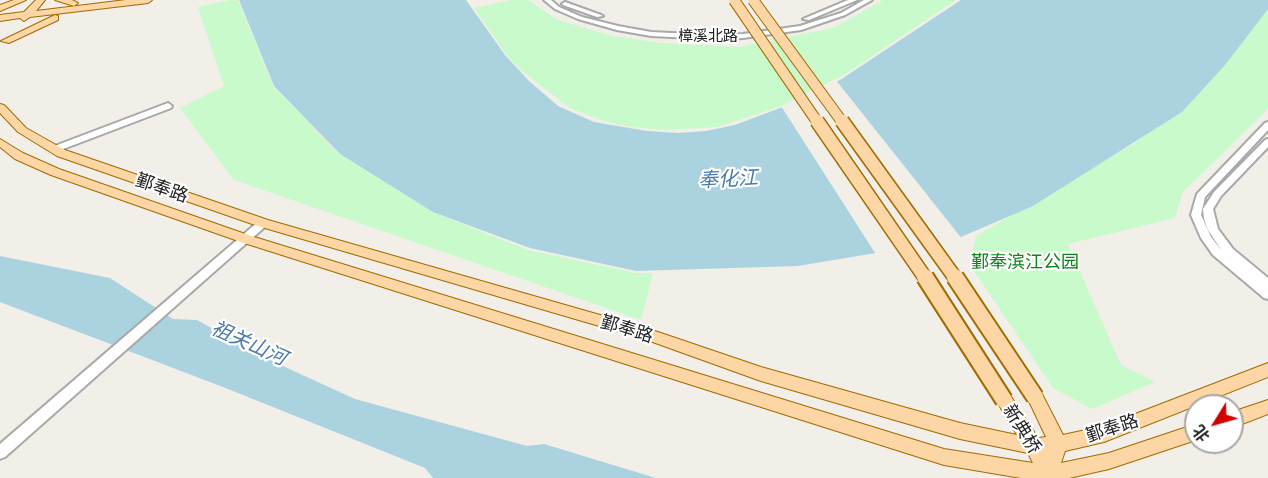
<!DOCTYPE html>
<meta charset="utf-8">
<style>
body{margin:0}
#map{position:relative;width:1268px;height:478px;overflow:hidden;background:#f2efe9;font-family:Ubuntu,"Noto Sans SC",sans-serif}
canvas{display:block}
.north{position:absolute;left:1184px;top:394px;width:60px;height:60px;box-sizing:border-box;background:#fff;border:2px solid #a7a7a7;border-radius:50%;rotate:233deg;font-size:16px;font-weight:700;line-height:24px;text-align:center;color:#222}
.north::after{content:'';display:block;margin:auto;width:21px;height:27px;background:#d40000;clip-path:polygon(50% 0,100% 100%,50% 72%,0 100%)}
</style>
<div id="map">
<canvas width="1268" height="478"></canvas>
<div class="north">北</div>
</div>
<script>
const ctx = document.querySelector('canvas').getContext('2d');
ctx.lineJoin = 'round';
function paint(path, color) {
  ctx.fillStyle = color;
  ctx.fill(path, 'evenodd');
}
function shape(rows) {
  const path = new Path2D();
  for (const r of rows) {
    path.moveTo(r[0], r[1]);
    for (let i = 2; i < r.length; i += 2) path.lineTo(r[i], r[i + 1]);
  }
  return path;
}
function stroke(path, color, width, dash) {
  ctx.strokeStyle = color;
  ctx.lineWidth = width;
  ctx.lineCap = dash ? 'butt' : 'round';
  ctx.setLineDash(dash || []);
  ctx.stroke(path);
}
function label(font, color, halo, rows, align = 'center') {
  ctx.font = font + ' Ubuntu,"Noto Sans SC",sans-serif';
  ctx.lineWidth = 4.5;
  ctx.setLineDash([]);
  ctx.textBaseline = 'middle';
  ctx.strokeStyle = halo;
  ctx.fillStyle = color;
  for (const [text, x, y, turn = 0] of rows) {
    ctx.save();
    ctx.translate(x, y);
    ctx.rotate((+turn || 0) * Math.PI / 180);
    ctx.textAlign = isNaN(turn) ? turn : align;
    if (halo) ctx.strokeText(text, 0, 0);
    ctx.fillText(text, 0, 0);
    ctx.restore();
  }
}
const park = shape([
 [230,0,238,0,273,86,339,154,433,212,528,250,636,273,653,273,641,320,234,180,180,108,224,86,198,7],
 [512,0,528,0,558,20,613,36,662,43,739,47,833,28,883,0,956,0,844,75,781,106,718,127,663,130,631,127,601,120,570,108,522,71,506,54,474,8],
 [1268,5,1268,109,1182,193,1175,218,1068,244,1121,365,1155,382,1092,409,1053,388,970,265,976,236,1135,143,1194,97]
]);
const water = shape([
 [239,0,466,0,505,55,529,81,558,106,594,122,647,131,678,133,706,131,735,125,804,99,840,80,961,0,1268,0,1268,9,1225,65,1182,112,1033,206,954,240,798,266,636,271,530,248,433,212,340,154,274,86],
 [0,256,110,278,173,319,197,320,274,362,355,399,527,446,544,444,656,478,433,478,425,468,223,387,0,302]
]);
const pier = shape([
 [835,79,963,240,955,243,877,256,781,106]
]);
const minor = shape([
 [544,0,551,0,559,7,582,17,618,26,651,32,713,35,743,34,800,26,841,13,864,0,872,0,845,15,801,30,743,38,713,39,651,36,617,30,578,19,555,9,544,0],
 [848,0,857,0,809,20,803,19,848,0],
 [565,2,601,15,603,16,597,17,563,5,562,4,565,2],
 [168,103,172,106,171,108,58,151,55,152,50,149,52,147,168,103],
 [1268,122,1268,130,1205,197,1201,215,1211,237,1222,251,1208,230,1204,219,1203,209,1214,192,1265,140,1268,139,1268,147,1221,196,1213,209,1218,229,1233,249,1268,278,1268,299,1264,298,1213,255,1201,238,1191,215,1197,194,1265,123,1268,122],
 [263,220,268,223,267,225,5,457,0,459,0,444,259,221,263,220]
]);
const major = shape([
 [14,0,26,0,0,11,0,5,14,0],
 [36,0,45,0,36,11,126,0,152,0,148,3,30,17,24,21,20,18,0,21,0,15,24,12,36,0],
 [55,0,72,0,78,3,74,6,55,0],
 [55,15,58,16,58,20,9,43,1,41,55,15],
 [0,104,4,105,26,128,65,150,268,220,649,329,761,367,960,423,1017,435,996,400,998,395,1004,393,1010,395,1038,438,1046,437,1027,397,1029,392,1035,390,1041,392,1063,435,1104,426,1268,363,1268,377,1104,442,1065,451,1061,463,1109,453,1196,424,1196,440,1109,469,1069,478,1021,478,944,465,241,242,51,175,15,159,0,147,0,139,23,153,59,169,251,236,944,449,1033,463,1028,453,960,439,761,381,647,340,258,226,57,156,18,132,0,113,0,104],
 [1268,400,1268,414,1232,428,1232,412,1268,400]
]);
const majorBridgeFar2 = shape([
 [734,0,818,123],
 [753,0,843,123]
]);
const majorBridgeFar1 = shape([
 [817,121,926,279],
 [842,121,956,279]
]);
const majorBridge = shape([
 [925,277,1004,400],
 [955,277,1035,397]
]);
const farStreetnames = [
 ["樟溪北路",708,36]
];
const streetNames = [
 ["鄞奉路",162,188,19],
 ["鄞奉路",627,329,17],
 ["鄞奉路",1112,428,-18],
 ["新典桥",1022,429,58]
];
const parkNames = [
 ["鄞奉滨江公园",1025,262]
];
const waterNames = [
 ["奉化江",728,179,-3],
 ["祖关山河",249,343,24]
];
paint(park, '#c8facc');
paint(water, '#aad3df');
paint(pier, '#f2efe9');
stroke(minor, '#a9a9a9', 4);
stroke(major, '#a06b00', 2);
paint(minor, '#fff');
paint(major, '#fcd6a4');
stroke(majorBridgeFar2, '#a06b00', 12, []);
stroke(majorBridgeFar1, '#a06b00', 16, []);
stroke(majorBridge, '#a06b00', 20, []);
stroke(majorBridgeFar2, '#fcd6a4', 10);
stroke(majorBridgeFar1, '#fcd6a4', 13);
stroke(majorBridge, '#fcd6a4', 16);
label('15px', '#222', '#fff', farStreetnames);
label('18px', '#222', '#fff', streetNames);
label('18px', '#0c8416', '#fff', parkNames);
label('italic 20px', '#4a7aab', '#fff', waterNames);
</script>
